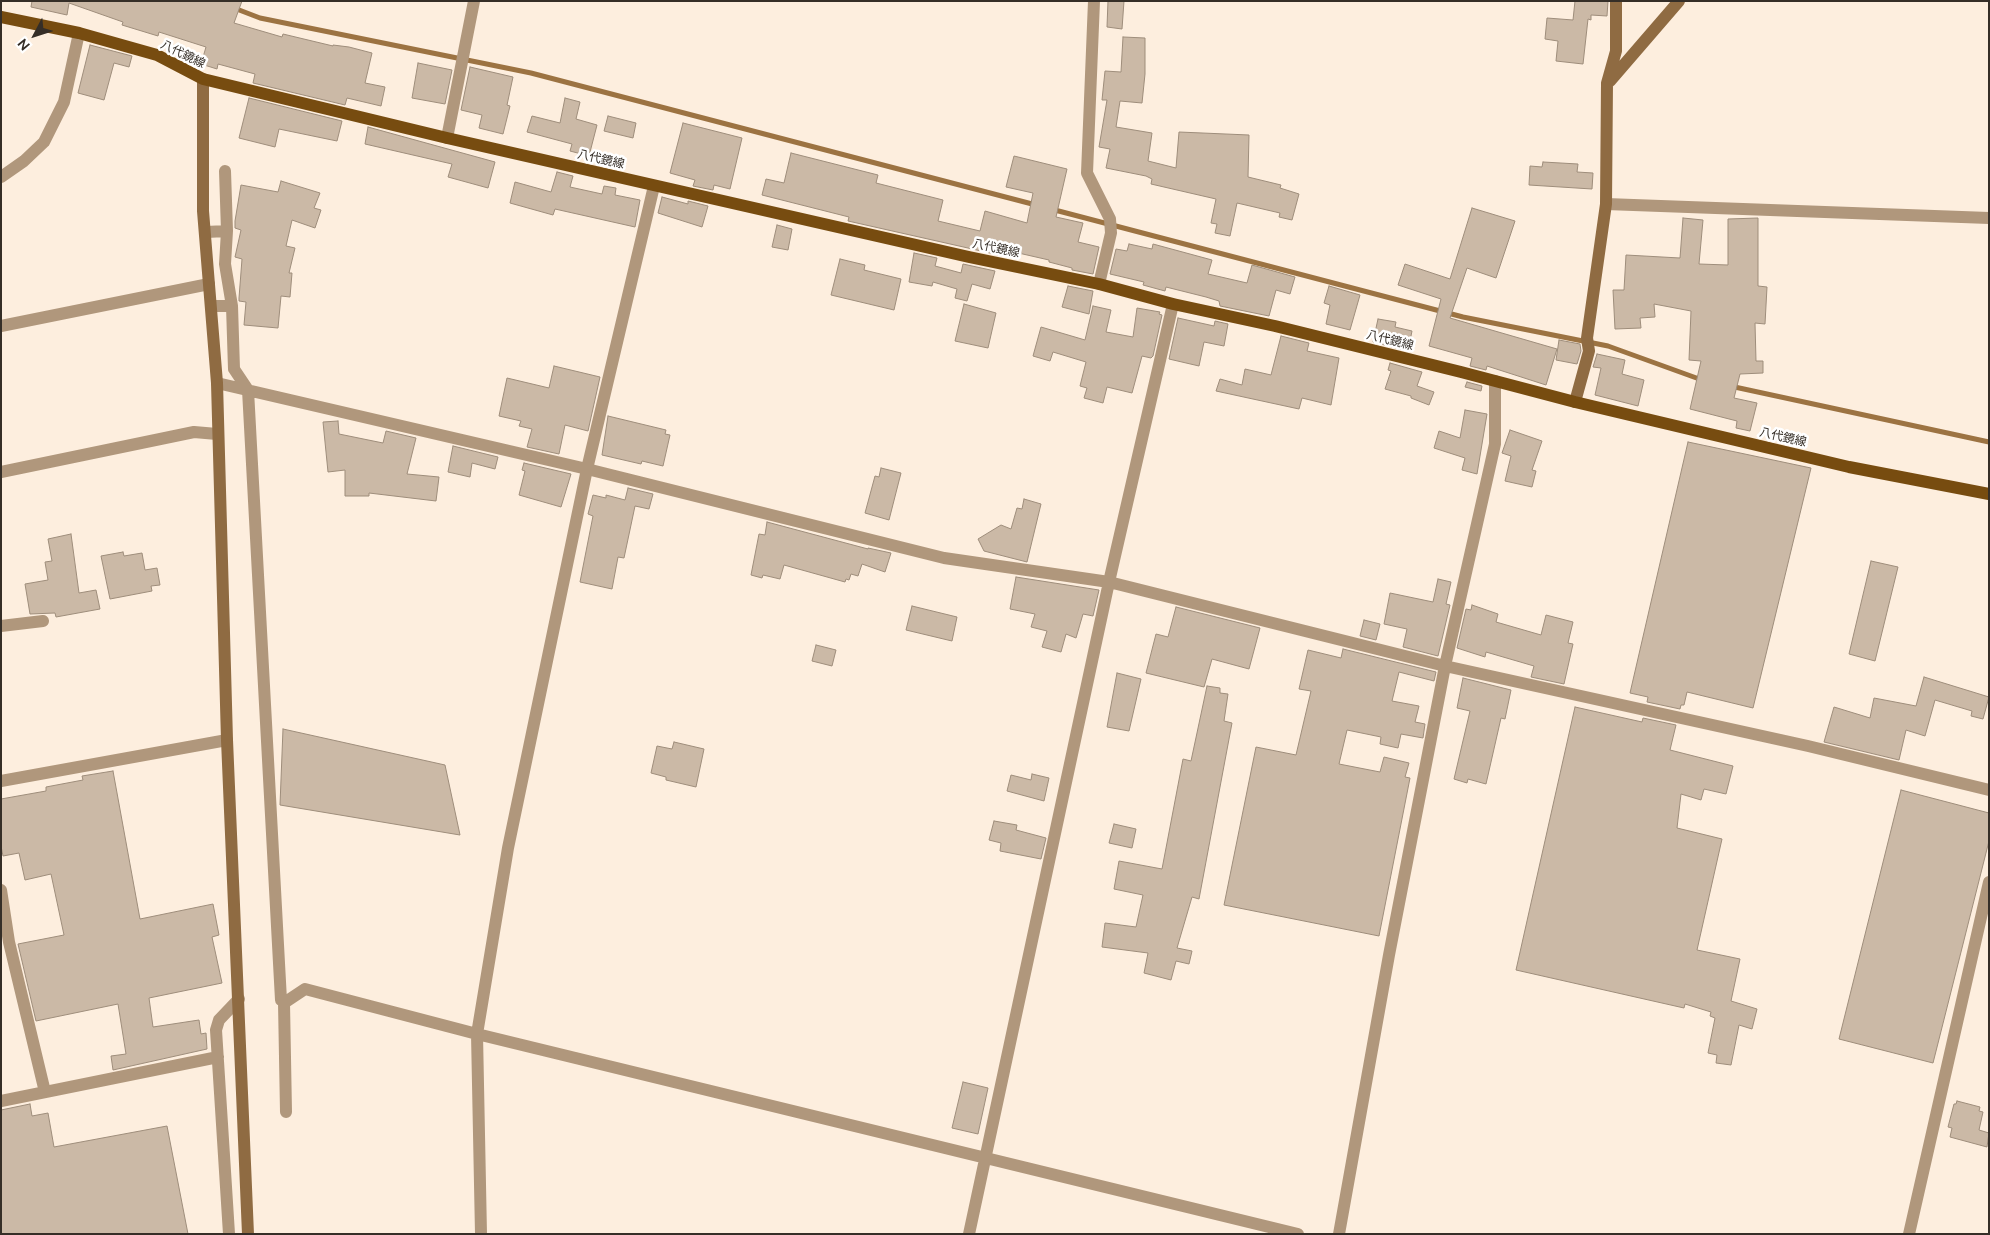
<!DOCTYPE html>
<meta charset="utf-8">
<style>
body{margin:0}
#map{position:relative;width:1990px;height:1235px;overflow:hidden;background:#fdeede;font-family:Ubuntu,sans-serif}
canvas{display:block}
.frame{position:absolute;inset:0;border:2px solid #352e27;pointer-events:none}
.north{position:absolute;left:10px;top:10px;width:50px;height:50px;-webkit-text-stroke:4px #fff;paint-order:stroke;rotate:230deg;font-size:14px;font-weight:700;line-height:20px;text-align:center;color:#352e27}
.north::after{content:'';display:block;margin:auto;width:18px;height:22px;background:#352e27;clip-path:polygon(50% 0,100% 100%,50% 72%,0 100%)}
</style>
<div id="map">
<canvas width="1990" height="1235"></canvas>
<div class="frame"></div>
<div class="north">N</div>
</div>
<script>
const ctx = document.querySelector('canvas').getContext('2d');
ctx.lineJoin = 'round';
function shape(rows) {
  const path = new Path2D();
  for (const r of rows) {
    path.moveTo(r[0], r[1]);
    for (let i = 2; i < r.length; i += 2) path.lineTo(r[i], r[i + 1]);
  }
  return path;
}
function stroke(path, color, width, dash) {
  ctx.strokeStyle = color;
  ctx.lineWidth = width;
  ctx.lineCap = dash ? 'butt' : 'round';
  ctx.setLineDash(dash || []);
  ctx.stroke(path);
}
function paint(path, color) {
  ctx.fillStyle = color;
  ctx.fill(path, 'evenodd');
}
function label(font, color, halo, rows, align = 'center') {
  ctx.font = font + ' Ubuntu,"Noto Sans JP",sans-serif';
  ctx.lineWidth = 5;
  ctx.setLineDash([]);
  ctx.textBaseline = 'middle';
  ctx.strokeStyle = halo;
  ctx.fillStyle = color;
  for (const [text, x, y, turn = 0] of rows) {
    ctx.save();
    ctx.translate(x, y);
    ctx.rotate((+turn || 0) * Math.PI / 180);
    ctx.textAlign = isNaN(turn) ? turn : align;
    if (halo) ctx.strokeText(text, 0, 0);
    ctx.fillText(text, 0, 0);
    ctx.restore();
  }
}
const stream = shape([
 [234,8,260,18,531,73,1036,205],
 [1051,209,1463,317,1608,346,1702,380],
 [1730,386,1989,442]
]);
const building = shape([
 [32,1,242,1,234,23,282,37,283,34,333,46,333,45,349,47,372,53,365,83,385,87,381,106,347,98,345,105,253,83,255,74,218,64,217,69,201,64,206,47,159,32,158,36,122,25,123,22,69,3,67,15,31,7,32,1],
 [1108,1,1124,1,1122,29,1107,27,1108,1],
 [1575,1,1608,1,1607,16,1591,15,1591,20,1588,19,1583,64,1556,61,1558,41,1545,39,1547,18,1573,20,1575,1],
 [1123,37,1145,38,1145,74,1142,103,1120,101,1116,127,1152,133,1148,161,1176,168,1179,132,1249,135,1248,177,1281,185,1280,188,1299,194,1292,220,1279,217,1280,213,1237,203,1230,236,1215,233,1217,224,1211,223,1216,199,1151,184,1152,179,1146,176,1106,168,1110,149,1099,147,1107,100,1102,100,1105,71,1121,72,1123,37],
 [90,45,132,56,129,67,114,63,104,100,78,93,90,45],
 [418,63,452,70,445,104,412,98,418,63],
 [470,67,513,77,507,105,510,106,503,134,479,128,482,115,461,110,470,67],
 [249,98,342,121,337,141,279,129,275,147,239,138,249,98],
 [565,98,580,102,576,119,597,125,589,156,570,151,572,144,527,132,532,116,560,123,565,98],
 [608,116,636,123,633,138,604,131,608,116],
 [683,123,742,138,730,189,714,185,713,190,693,186,695,180,670,173,683,123],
 [368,127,495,162,488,188,448,177,452,164,365,144,368,127],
 [791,153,878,175,876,183,943,200,938,221,980,231,985,211,1027,223,1033,193,1006,187,1014,156,1067,169,1056,217,1083,223,1078,242,1099,247,1093,274,1072,270,1072,268,1049,262,1049,260,1001,249,999,255,848,221,849,217,762,195,766,179,784,183,791,153],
 [1543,162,1578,164,1577,172,1593,173,1592,189,1529,185,1530,166,1542,167,1543,162],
 [557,172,573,176,570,187,602,194,604,186,616,188,615,195,640,200,635,227,555,209,553,215,510,203,515,182,551,192,557,172],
 [281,181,320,193,314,208,321,210,315,228,292,220,286,246,295,248,289,273,292,273,290,297,281,296,278,328,244,325,246,302,239,301,239,298,242,259,235,257,241,230,235,228,235,221,241,185,278,192,281,181],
 [662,197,688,204,688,201,708,206,702,227,658,213,662,197],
 [1472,208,1515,221,1496,278,1467,268,1450,318,1557,349,1546,385,1487,366,1486,370,1470,366,1472,358,1429,346,1441,299,1398,285,1405,264,1450,279,1472,208],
 [1683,218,1703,220,1699,264,1728,265,1728,219,1758,218,1758,286,1767,287,1765,324,1755,323,1756,361,1763,361,1763,373,1740,374,1734,398,1757,403,1750,431,1736,428,1737,421,1690,409,1701,361,1689,360,1691,311,1654,304,1655,317,1640,318,1641,328,1615,329,1613,290,1624,290,1626,255,1680,258,1683,218],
 [777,225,792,229,788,250,772,247,777,225],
 [1129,244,1152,249,1153,244,1212,260,1208,274,1247,283,1252,265,1295,277,1290,294,1276,290,1269,316,1220,306,1219,301,1206,297,1166,287,1165,291,1143,285,1144,282,1110,274,1116,249,1127,251,1129,244],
 [914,253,937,258,935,266,961,273,963,264,995,271,990,289,972,284,967,301,955,298,957,289,933,282,932,286,909,282,914,253],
 [840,259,865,265,864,270,901,279,894,310,831,295,840,259],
 [1068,286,1093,291,1089,314,1062,307,1068,286],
 [1329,286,1360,295,1350,330,1326,324,1330,305,1324,303,1329,286],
 [964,304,996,313,988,348,955,341,964,304],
 [1093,306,1111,310,1106,332,1133,337,1137,308,1160,312,1159,314,1162,315,1153,356,1151,358,1142,356,1132,393,1107,387,1103,403,1084,398,1087,388,1080,386,1086,362,1053,352,1050,361,1033,356,1041,327,1085,340,1093,306],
 [1178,318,1214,326,1215,321,1228,324,1224,346,1204,342,1199,366,1169,359,1178,318],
 [1378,319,1396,322,1395,327,1412,331,1408,351,1373,342,1378,319],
 [1281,336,1309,343,1307,351,1339,358,1331,405,1302,398,1299,409,1216,391,1220,379,1242,385,1245,369,1271,375,1281,336],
 [1559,340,1580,344,1581,351,1577,364,1556,360,1559,340],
 [1597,354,1625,360,1622,374,1644,380,1638,406,1595,395,1601,368,1593,367,1597,354],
 [1390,363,1422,372,1417,386,1434,392,1429,405,1411,398,1411,396,1385,389,1391,371,1388,370,1390,363],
 [554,366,600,377,588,431,565,425,559,454,527,447,532,429,519,426,521,421,499,416,507,378,549,388,554,366],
 [1467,382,1482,386,1481,391,1465,387,1467,382],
 [1465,410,1487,414,1477,474,1462,470,1465,458,1434,448,1439,431,1460,438,1465,410],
 [608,416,666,430,665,434,670,435,663,466,642,461,641,464,602,455,608,416],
 [338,421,339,434,383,443,386,431,416,438,407,474,439,477,436,501,369,493,369,496,345,496,345,470,328,472,323,422,338,421],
 [1510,430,1542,441,1532,470,1536,471,1532,487,1505,481,1511,456,1502,453,1510,430],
 [1688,442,1811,468,1753,708,1687,692,1684,705,1681,705,1680,709,1647,702,1648,697,1630,693,1688,442],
 [453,446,498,457,495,469,472,463,470,477,448,472,453,446],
 [524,463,571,474,561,507,519,495,525,471,522,470,524,463],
 [881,468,901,473,889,520,865,513,875,476,879,477,881,468],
 [628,488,653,494,649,509,635,506,624,558,618,557,612,589,580,582,593,516,588,514,593,495,606,498,606,495,625,500,628,488],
 [1024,499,1041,504,1027,562,984,551,978,539,1001,525,1011,529,1017,508,1022,509,1024,499],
 [767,522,868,549,868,548,891,553,885,572,862,564,858,576,851,574,849,580,846,579,845,582,784,565,780,579,763,575,762,578,751,575,759,534,765,535,767,522],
 [71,534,79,593,96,590,100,609,56,617,55,613,30,614,25,584,48,580,45,562,52,561,48,539,71,534],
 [123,552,124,556,142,553,145,570,157,568,160,585,151,586,152,591,110,599,101,556,123,552],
 [1871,561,1898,567,1875,661,1849,654,1871,561],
 [1016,577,1099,590,1093,616,1083,614,1076,638,1066,634,1061,652,1042,647,1047,631,1031,627,1035,614,1010,609,1016,577],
 [1438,579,1451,582,1446,604,1450,605,1438,656,1403,647,1407,629,1384,624,1390,593,1433,602,1438,579],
 [1472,605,1498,614,1496,622,1541,635,1546,615,1573,622,1568,643,1573,644,1564,684,1531,677,1534,666,1486,652,1485,657,1457,648,1466,609,1471,610,1472,605],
 [912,606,957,617,952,641,906,630,912,606],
 [1176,607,1260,628,1249,669,1212,659,1204,687,1146,673,1156,634,1168,637,1176,607],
 [1364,620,1380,624,1376,640,1360,636,1364,620],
 [816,645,836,650,832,666,812,661,816,645],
 [1343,649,1436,672,1434,681,1399,672,1392,701,1419,706,1415,722,1425,724,1423,738,1401,734,1398,748,1380,744,1381,737,1347,730,1339,764,1380,772,1384,757,1409,763,1405,777,1410,778,1379,936,1224,905,1256,747,1296,755,1311,691,1299,689,1308,650,1341,658,1343,649],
 [1117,673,1141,679,1129,731,1107,727,1117,673],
 [1924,677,1989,697,1983,719,1971,716,1972,711,1935,700,1925,736,1906,730,1899,760,1824,742,1834,707,1870,718,1874,698,1916,706,1924,677],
 [1463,678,1511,690,1505,719,1501,718,1486,784,1468,779,1467,783,1454,779,1470,711,1457,708,1463,678],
 [1207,686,1220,688,1220,693,1228,694,1224,721,1232,723,1199,899,1192,897,1177,948,1192,951,1189,964,1176,961,1171,980,1144,973,1148,953,1102,947,1105,923,1136,927,1143,895,1114,889,1119,861,1162,869,1183,759,1191,761,1207,686],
 [1575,707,1642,722,1643,718,1676,725,1670,750,1733,766,1726,794,1704,789,1701,800,1681,794,1677,828,1722,839,1697,950,1740,959,1731,1001,1757,1009,1752,1029,1739,1025,1731,1065,1716,1063,1717,1055,1708,1053,1715,1018,1710,1016,1711,1012,1685,1004,1684,1008,1516,970,1575,707],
 [283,729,445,765,460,835,280,805,283,729],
 [674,742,704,749,696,787,666,780,666,777,651,773,657,746,672,749,674,742],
 [113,771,140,919,213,904,219,935,212,937,222,983,149,998,153,1027,199,1020,201,1034,206,1033,207,1049,113,1070,111,1056,126,1054,118,1004,36,1021,18,944,64,935,51,874,25,880,19,853,3,856,1,846,1,799,46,791,46,787,83,780,82,776,113,771],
 [1032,774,1049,778,1044,801,1007,791,1011,775,1031,780,1032,774],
 [1901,790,1989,813,1989,841,1933,1063,1839,1039,1901,790],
 [994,821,1017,825,1016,830,1046,838,1041,859,1000,851,1001,843,989,840,994,821],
 [1114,824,1136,829,1132,848,1109,843,1114,824],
 [963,1082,988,1088,978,1134,952,1128,963,1082],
 [1957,1101,1980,1107,1979,1111,1983,1112,1979,1130,1989,1133,1987,1147,1950,1137,1952,1128,1948,1127,1954,1104,1956,1104,1957,1101],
 [30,1104,32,1116,48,1113,54,1147,167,1126,188,1234,1,1234,1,1110,30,1104]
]);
const street = shape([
 [1094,1,1087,173,1110,219,1111,233,1099,284],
 [447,138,474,1],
 [225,171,227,231,225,264,232,306,234,369,248,390,281,1000],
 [1,177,24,161,44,142,64,102,79,33],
 [1606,204,1989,218],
 [206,232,227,231],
 [211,306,232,306],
 [1,326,209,284],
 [217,383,587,469,944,558,1109,582,1445,666,1808,746,1989,790],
 [1,472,194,432,217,434],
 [1,626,43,621],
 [1,781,227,740],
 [1,890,9,942,45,1092],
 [1,1101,218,1057],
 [286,1112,284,1003,305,989,477,1034,1298,1234],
 [229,1234,216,1030,219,1020,239,999],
 [481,1234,477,1034,508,848,587,469,654,186],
 [969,1234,1109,582,1173,304],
 [1339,1234,1389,955,1445,666,1495,444,1495,381],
 [1909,1234,1989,882]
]);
const secondary = shape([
 [203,79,203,211,217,383,227,740,248,1234],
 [1610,81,1679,1],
 [1575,402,1589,351,1587,338,1606,204,1607,83,1616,51,1616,1]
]);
const primary = shape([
 [1,17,79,33,157,55,203,79,447,138,969,257,1099,284,1173,304,1275,326,1461,372,1575,402,1849,467,1989,494]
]);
const streetNames = [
 ["八代鏡線",183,54,26],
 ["八代鏡線",601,159,13],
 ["八代鏡線",996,248,12],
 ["八代鏡線",1390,340,14],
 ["八代鏡線",1783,437,13]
];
stroke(stream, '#9c7342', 5);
paint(building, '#cbb9a6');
stroke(building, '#9e8d7b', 1);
stroke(street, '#b0977c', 12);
stroke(secondary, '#8f6b42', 12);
stroke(primary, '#774c10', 12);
label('12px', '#352e27', '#fff', streetNames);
</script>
